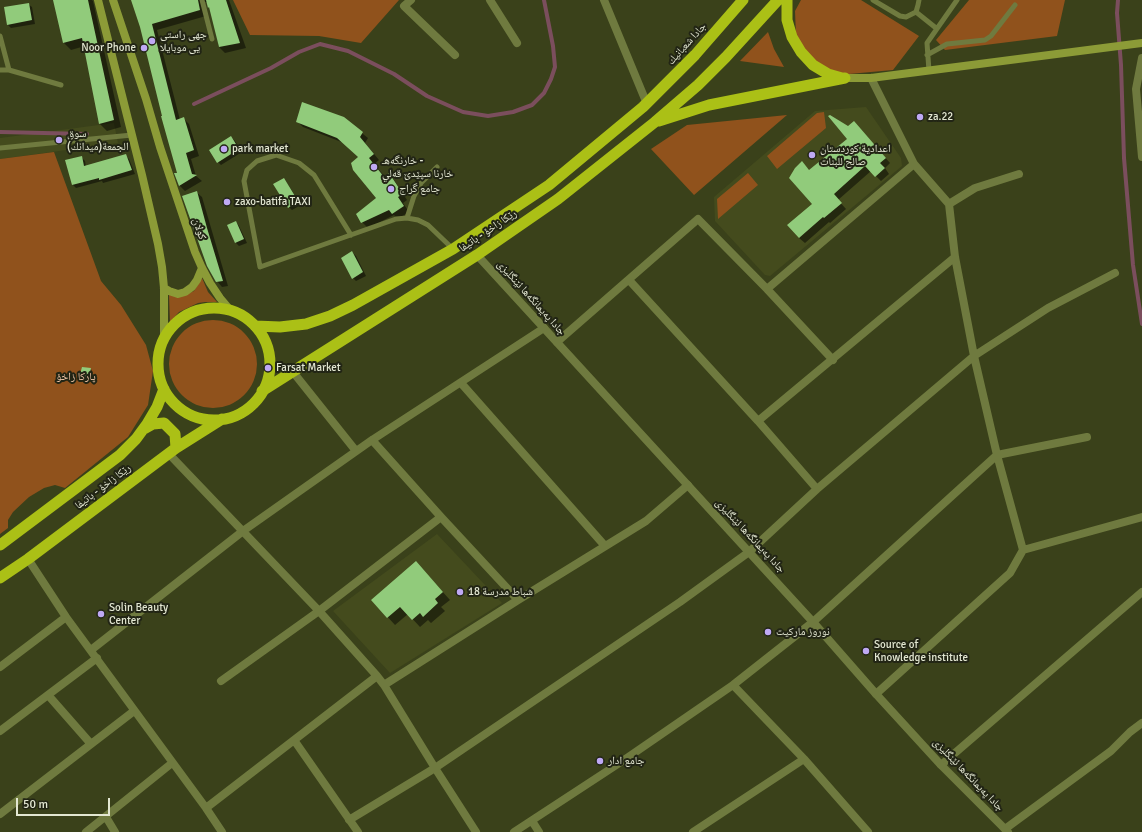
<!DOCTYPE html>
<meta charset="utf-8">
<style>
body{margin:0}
#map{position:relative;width:1142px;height:832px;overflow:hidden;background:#3a411a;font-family:Signika,sans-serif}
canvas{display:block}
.scale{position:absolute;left:16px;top:798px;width:94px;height:18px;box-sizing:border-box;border:2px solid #e3e7d2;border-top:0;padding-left:5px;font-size:12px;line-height:14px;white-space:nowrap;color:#e3e7d2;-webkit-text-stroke:3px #222515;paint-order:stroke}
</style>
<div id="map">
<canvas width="1142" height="832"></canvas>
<div class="scale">50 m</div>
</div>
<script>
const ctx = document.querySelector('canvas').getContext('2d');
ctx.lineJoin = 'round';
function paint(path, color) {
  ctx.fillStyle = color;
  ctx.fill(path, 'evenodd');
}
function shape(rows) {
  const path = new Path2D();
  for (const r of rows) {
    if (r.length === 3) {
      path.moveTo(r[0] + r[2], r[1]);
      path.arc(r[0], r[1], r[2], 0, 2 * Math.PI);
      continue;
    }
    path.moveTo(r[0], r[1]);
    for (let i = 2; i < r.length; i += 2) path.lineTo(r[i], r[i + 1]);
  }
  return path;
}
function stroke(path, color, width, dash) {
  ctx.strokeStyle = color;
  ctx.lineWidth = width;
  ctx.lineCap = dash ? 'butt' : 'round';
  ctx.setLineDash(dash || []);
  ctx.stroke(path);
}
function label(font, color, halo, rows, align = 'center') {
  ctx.font = font + ' Signika,"Noto Naskh Arabic",sans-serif';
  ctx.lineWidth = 4;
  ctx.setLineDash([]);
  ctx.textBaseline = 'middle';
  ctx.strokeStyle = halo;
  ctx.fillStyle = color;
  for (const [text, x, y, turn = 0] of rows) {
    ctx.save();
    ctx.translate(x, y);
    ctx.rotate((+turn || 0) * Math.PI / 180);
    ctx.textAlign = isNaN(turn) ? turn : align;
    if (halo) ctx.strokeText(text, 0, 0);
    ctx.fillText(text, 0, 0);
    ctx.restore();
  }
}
const built = shape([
 [866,107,901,158,902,166,770,276,765,275,715,221,714,197,815,111],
 [114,123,118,143,0,159,0,138],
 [437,534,502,603,390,673,333,611]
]);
const green = shape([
 [233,0,399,0,361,43,319,36,250,35],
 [801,0,861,0,919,36,893,70,838,75,810,58,796,36,795,11],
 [969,0,1065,0,1057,36,945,50,936,40],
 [768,32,774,49,784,67,740,61],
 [824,112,826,128,777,169,767,156,817,113],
 [787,115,694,195,651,149,687,125],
 [54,152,101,281,121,305,146,345,153,371,148,405,128,437,65,488,55,485,44,488,29,497,13,512,8,520,8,528,0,534,0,159],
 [748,173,758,185,718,219,717,199],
 [202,278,208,292,217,302,205,302,198,303,179,312,170,322,169,295,185,295,194,291],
 [213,364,44]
]);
const shadow = shape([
 [59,0,92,0,93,1,121,127,107,131,100,124,85,46,71,50,63,42],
 [132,0,229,0,246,48,225,53,219,47,211,9,209,7,208,2,205,2,203,6,206,16,157,30,180,120,184,119,189,124,199,156,191,159,196,176,202,181,185,191,180,186,176,174,179,174,141,27],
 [28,4,32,7,35,24,11,28,8,25],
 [343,118,368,138,365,143,379,160,374,164,385,177,389,174,394,180,407,200,403,203,409,212,398,219,394,215,368,228,362,222,357,214,377,198,359,158,344,143,303,127,297,121],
 [848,128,859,128,890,163,885,168,889,174,881,181,871,171,838,200,846,209,830,223,829,222,805,243,799,238,813,204,810,171,849,140],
 [231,137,235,141,242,152,221,165,218,162],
 [126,156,129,159,135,174,103,183,102,181,76,188,72,184,81,157,85,161,86,167],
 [284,179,287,183,301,205,292,210,289,207],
 [196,192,202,197,228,286,222,287,217,281],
 [236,222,239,226,247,243,239,246,236,243,228,226],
 [352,252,356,256,366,276,356,281,353,278],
 [91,369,92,371,90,380,82,379,80,377],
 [423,570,450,600,441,607,445,611,431,623,428,620,420,627,408,614,395,625,372,600]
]);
const stream = shape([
 [1118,0,1117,13,1121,65,1124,158,1133,265,1142,324],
 [194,104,271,68,299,52,320,44,348,51,394,74,427,96,463,112,488,116,513,112,532,105,544,93,551,79,555,67,553,46,544,0],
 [0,132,87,134]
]);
const building = shape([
 [53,0,88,0,114,120,99,124,82,38,63,43],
 [131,0,198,0,200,10,152,24,176,120,184,117,194,150,186,153,192,174,197,175,179,186,174,173,177,173,161,116,162,116,140,27],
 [206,0,226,0,240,43,219,47,209,7,208,8],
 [29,3,32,20,7,25,4,7],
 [302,102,344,117,363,132,360,137,374,154,369,158,384,177,389,173,403,194,398,197,404,206,392,214,389,210,361,223,356,214,376,198,353,170,351,163,358,157,337,138,296,122],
 [830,115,848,126,854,121,886,158,880,163,885,168,875,177,865,166,834,194,842,203,824,218,823,217,799,238,787,225,812,204,789,178,795,168,802,161,809,170,847,139,828,116],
 [231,136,239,149,217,163,209,150],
 [126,154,132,170,99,180,99,178,72,185,65,160,82,156,84,166],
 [284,178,298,201,288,208,273,184],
 [197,191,207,228,223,281,216,282,207,266,182,196],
 [236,221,244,239,235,243,227,225],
 [352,251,363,272,352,279,341,258],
 [82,367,91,368,89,379,79,378],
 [416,561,443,592,435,599,438,603,423,617,420,613,412,620,400,607,387,618,371,600]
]);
const service = shape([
 [202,0,212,39],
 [873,0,900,16,906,17,916,12],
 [919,0,918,5,916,12,936,28],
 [0,36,9,70],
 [927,55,947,44,985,40,991,36,1015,5],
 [0,70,9,70,61,85],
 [929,71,927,43,957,0],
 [0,148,132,135],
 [407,218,414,196,421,183,437,167],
 [351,235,314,175,299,163,276,155,257,161,247,170,244,181,260,267,396,219,407,218,418,220,428,225,453,249]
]);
const minor = shape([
 [411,0,404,6,455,55],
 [490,0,517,43],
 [604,0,647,104],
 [1142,58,1136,89,1142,157],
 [871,78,914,164,949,204,955,257,974,356,997,455,1023,550],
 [949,204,975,188,1019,174],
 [629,280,758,421,817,489],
 [767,289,914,164],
 [557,342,698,219,767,289,833,360],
 [293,372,356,451],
 [461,383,605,546],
 [758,421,955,257],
 [372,440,441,517,518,600],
 [169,454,319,611,377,676,384,685,435,768,476,832],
 [28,559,66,617,206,808,222,832],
 [91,650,243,531,372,440,544,328],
 [0,667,66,617],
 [221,681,319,611,441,517],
 [384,685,518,600,646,521,688,485],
 [733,685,804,759,868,832],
 [876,694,1010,573,1023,550,1142,517],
 [48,695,91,744],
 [0,731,97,658],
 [294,740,358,832],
 [941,765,1142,592],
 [206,808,377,676],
 [0,814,134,711],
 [106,817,115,832],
 [349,820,435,768,680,602,749,552,817,489,974,356,1048,308,1115,273],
 [532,821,539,832],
 [1005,829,1111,751,1130,732,1142,723],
 [86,832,172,763],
 [514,832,624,760,733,685,813,622,997,455,1087,437],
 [693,832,804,759]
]);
const tertiary = shape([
 [477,255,813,622,876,694,941,765,1008,832]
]);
const secondary = shape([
 [98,0,142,175,158,244,162,267,164,288,164,339],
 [113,0,146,99,160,147,195,252,202,268,210,283,220,298,231,311],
 [845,78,871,78,1142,43],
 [164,288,169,291,178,294,185,292,192,287,197,280,202,268]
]);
const trunk = shape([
 [787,0,787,20,792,37,801,52,813,65,828,74,842,78],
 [659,121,709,105,845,78],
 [214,364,56],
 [255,326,280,327,306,324,330,316,353,305,453,249,549,185,643,107,695,55,743,0],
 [262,391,477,255,558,199,655,122,698,85,726,57,778,0],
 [144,429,153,424,164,423,175,434,176,448],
 [0,545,120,455,136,439,147,424,157,407,164,389],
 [0,578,28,559,176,448,222,419]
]);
const markers = [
 [152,41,4,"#bfa9f4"],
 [144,48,4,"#bfa9f4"],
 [920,117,4,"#bfa9f4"],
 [59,140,4,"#bfa9f4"],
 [224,149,4,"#bfa9f4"],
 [812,155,4,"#bfa9f4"],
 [374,167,4,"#bfa9f4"],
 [391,189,4,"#bfa9f4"],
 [227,202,4,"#bfa9f4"],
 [268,368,4,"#bfa9f4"],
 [460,592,4,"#bfa9f4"],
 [101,614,4,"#bfa9f4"],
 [768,632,4,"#bfa9f4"],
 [866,651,4,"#bfa9f4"],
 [600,761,4,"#bfa9f4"]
];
const poiNames = [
 ["جهى راستى",160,35],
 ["يى موبايلا",160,48],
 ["Noor Phone",136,48,"right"],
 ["za.22",928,117],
 ["سوق",67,134],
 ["الجمعة(ميدانك)",67,147],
 ["park market",232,149],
 ["اعدادية كوردستان",820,149],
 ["صالح للبنات",820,162],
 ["خارنگه‌هـ -",382,161],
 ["خارنا سپێدێ قه‌لي",382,174],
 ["جامع گراج",399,189],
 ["zaxo-batifa TAXI",235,202],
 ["Farsat Market",276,368],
 ["18 شباط مدرسة",468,592],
 ["Solin Beauty",109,608],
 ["Center",109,621],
 ["نوروز ماركيت",776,632],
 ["Source of",874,645],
 ["Knowledge institute",874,658],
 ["جامع ادار",608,761]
];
const streetNames = [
 ["جادا شعبانيك",687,44,-48],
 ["كولان",199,229,72],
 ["رێکا زاخۆ - باتیفا",488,231,-34],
 ["جادا په‌يمانگه‌ها ئێنگليزى",531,298,48],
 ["رێکا زاخۆ - باتیفا",103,487,-37],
 ["جادا په‌يمانگه‌ها ئێنگليزى",750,536,47],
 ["جادا په‌يمانگه‌ها ئێنگليزى",968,775,46]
];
const parkNames = [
 ["پارکا زاخۆ",76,377]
];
paint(built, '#444b1d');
paint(green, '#90521c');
paint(shadow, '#0007');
stroke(stream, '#7b4e5d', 4);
paint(building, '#91cb7b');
stroke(service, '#6f7a3f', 5);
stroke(minor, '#6f7a3f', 8);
stroke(tertiary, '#6f7a3f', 8);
stroke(secondary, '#8c9b37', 8);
stroke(trunk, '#abc016', 11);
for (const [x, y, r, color] of markers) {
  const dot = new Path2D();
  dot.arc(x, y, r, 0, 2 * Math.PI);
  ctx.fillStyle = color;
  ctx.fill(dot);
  stroke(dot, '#222515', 1.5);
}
label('11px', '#e3e7d2', '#222515', poiNames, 'left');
label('11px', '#e3e7d2', '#222515', streetNames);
label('11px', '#f1c8aa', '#222515', parkNames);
</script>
